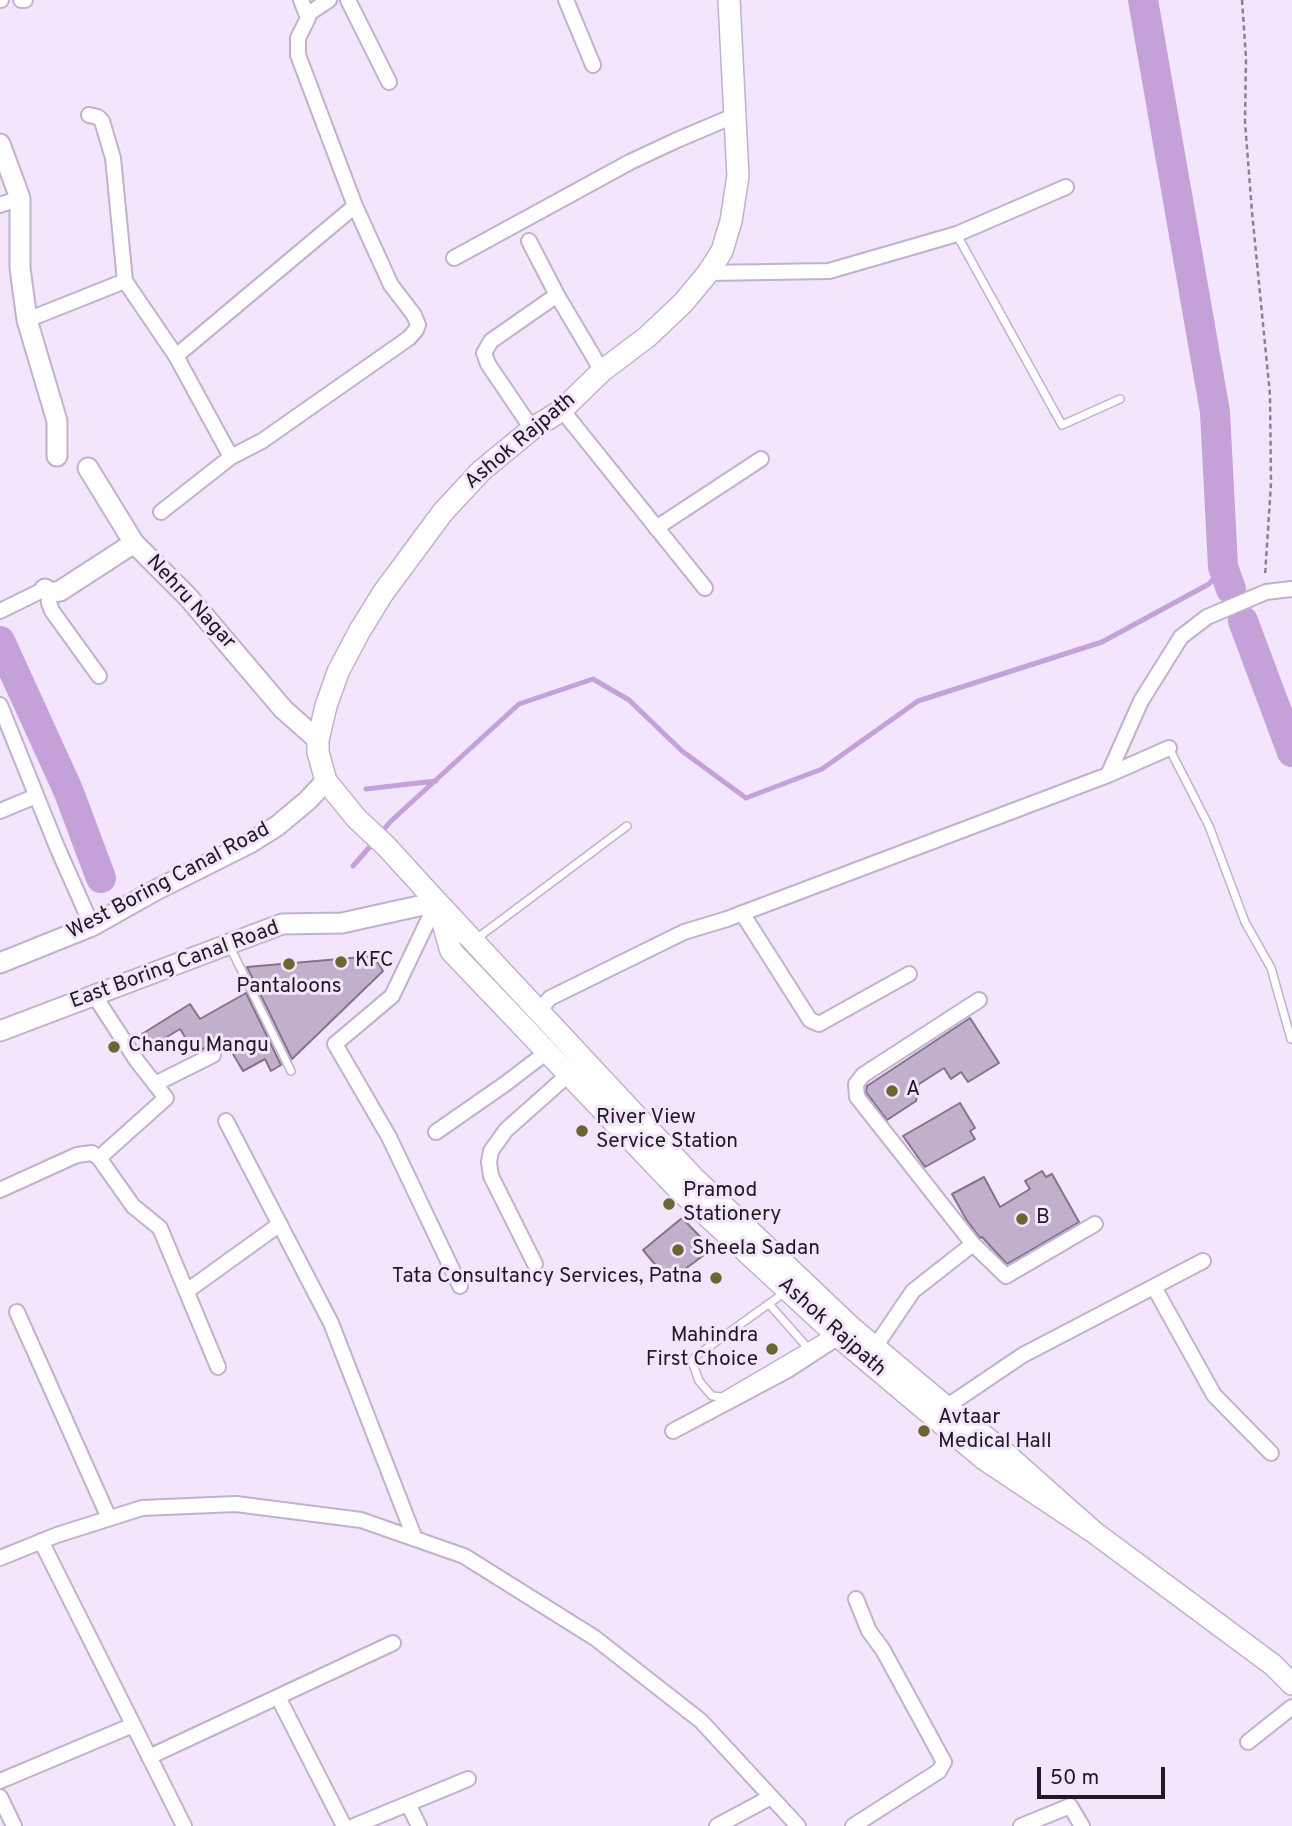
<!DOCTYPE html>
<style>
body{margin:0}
#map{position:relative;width:1292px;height:1826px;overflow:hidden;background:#f3e5fb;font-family:Overpass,sans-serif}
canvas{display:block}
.scale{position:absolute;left:1037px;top:1767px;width:128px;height:32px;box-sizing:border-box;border:4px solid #201923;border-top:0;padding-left:9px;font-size:21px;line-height:24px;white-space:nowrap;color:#201923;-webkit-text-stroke:5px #f3e5fb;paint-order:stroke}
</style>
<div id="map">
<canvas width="1292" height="1826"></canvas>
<div class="scale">50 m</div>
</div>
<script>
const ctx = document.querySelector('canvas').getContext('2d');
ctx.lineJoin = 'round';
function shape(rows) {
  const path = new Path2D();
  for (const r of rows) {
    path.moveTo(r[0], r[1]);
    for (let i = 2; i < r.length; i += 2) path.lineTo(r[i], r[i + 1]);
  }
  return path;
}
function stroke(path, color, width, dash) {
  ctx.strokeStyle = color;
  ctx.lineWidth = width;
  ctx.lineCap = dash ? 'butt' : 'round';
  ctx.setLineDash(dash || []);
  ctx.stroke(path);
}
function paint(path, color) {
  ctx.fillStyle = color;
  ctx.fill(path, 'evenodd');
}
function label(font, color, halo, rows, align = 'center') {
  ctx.font = font + ' Overpass,sans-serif';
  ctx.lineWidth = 6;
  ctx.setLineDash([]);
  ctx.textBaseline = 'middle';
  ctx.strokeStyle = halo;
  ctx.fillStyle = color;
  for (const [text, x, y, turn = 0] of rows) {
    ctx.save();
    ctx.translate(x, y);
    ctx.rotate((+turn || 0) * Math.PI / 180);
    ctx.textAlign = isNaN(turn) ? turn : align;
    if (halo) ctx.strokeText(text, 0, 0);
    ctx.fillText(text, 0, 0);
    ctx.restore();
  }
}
const stream = shape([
 [366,789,436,781],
 [380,834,391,821,519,704,593,679,629,700,682,751,746,798,822,769,918,701,1102,642,1209,584,1223,567],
 [353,866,374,842]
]);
const river = shape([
 [1143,0,1215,412,1223,567,1231,589],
 [1243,621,1292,752],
 [0,641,68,790,101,878]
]);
const building = shape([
 [374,956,383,971,292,1059,247,967,374,956],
 [246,993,281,1065,271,1071,265,1059,243,1071,226,1042,218,1047,209,1046,195,1053,180,1029,150,1047,142,1034,190,1004,200,1019,246,993],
 [970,1018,999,1063,968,1082,961,1072,951,1079,944,1068,919,1084,916,1101,887,1120,866,1092,867,1086,970,1018],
 [960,1103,975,1128,970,1131,975,1139,925,1167,903,1136,960,1103],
 [1042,1171,1046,1177,1052,1174,1079,1222,1007,1264,982,1237,980,1238,966,1219,952,1194,984,1177,1000,1207,1030,1189,1025,1181,1042,1171],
 [682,1218,712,1249,669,1281,643,1250,682,1218]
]);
const path = shape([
 [1242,0,1246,58,1245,122,1252,212,1270,395,1271,483,1265,576]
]);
const lane = shape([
 [957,235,1062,425,1120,399],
 [1169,748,1209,826,1245,922,1271,968,1291,1039],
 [476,939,627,826],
 [229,945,291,1071],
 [784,1293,696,1356,692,1361,699,1381,712,1396,722,1397,831,1333],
 [769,1304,807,1347]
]);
const street = shape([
 [0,0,1,0],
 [21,0,25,0],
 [348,0,389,82],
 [566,0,593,65],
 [308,14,329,0],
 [89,115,98,117,102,121,113,158,125,281,176,356],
 [0,205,20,198],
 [529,241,557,295,602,371],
 [454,258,630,162,677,140,736,115],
 [708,273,829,271,957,234,1066,187],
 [27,320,125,281],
 [562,410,705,588],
 [532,429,488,364,484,353,491,341,557,295],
 [231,457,176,356,355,206],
 [161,512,231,457,262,441,409,338,416,330,418,325,414,315,391,285,355,206,298,55,298,38,308,18,301,0],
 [656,528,761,459],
 [49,593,49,603,52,611,99,676],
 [0,611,45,589],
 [0,705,57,847,92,926],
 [1108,775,1141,701,1181,637,1207,617,1266,592,1292,589],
 [0,811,36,796],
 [437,902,392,996,335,1044,389,1137,460,1286],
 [742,913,810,1020,819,1024,909,974],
 [94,995,137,1061,166,1098,99,1158],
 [538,1012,550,998,684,932,727,919,1108,775,1169,748],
 [155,1084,213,1055],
 [226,1121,331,1323,415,1539],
 [436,1132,505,1084,547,1052],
 [0,1190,77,1155,92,1153,99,1158,133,1206,160,1228,218,1367],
 [973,1244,1006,1276,1095,1224],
 [535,1264,491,1176,489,1162,491,1151,506,1130,569,1074],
 [1154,1287,1214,1395,1271,1453],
 [187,1291,280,1224],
 [17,1312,109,1518],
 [875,1347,913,1291,973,1244,857,1097,856,1084,863,1075,979,1000],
 [940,1411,1023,1355,1203,1261],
 [673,1431,788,1370,845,1333],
 [41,1541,184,1826],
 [0,1558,57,1535,142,1508,236,1504,361,1520,464,1556,595,1638,701,1721,798,1826],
 [278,1697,344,1826],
 [1248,1742,1292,1707],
 [149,1757,393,1643],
 [0,1781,133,1725],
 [0,1797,14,1826],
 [408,1804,419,1826],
 [354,1826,468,1779],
 [717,1826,771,1797],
 [853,1826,939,1771,944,1762,883,1650,869,1631,856,1599],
 [1021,1826,1070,1806,1082,1826]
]);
const secondary = shape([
 [0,144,20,198,20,268,27,320,57,421,57,456],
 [88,468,134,543],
 [45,589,49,593,60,591,134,543,188,597,283,709,318,740],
 [0,963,92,926,156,890,250,843,277,826,307,801,326,781],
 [0,1031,282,924,342,923,437,902]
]);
const primary = shape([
 [437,902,386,846,357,819,326,781,318,752,318,740,326,706,338,672,359,632,383,593,443,512,481,471,532,429,562,410,602,371,647,337,683,303,708,273,722,251,731,221,738,176,729,0],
 [1095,1533,997,1446,945,1406,852,1328,693,1177,437,902,451,951,678,1189,833,1332,984,1459,1095,1533,1273,1665,1292,1684]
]);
const markers = [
 [341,962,7,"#6a6531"],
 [289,964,7,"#6a6531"],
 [114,1047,7,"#6a6531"],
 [892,1091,7,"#6a6531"],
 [582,1131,7,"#6a6531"],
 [669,1204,7,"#6a6531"],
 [1022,1219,7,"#6a6531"],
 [678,1250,7,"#6a6531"],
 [716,1278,7,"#6a6531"],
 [772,1349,7,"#6a6531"],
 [924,1431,7,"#6a6531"]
];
const streetNames = [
 ["Ashok Rajpath",521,442,-40],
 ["Nehru Nagar",190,603,47],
 ["West Boring Canal Road",169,882,-28],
 ["East Boring Canal Road",175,966,-20],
 ["Ashok Rajpath",831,1328,42]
];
const poiNames = [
 ["KFC",355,962],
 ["Pantaloons",289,988,"center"],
 ["Changu Mangu",128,1047],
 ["A",906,1091],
 ["River View",596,1119],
 ["Service Station",596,1143],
 ["Pramod",683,1192],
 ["Stationery",683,1216],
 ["B",1036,1219],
 ["Sheela Sadan",692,1250],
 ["Tata Consultancy Services, Patna",702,1278,"right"],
 ["Mahindra",758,1337,"right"],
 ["First Choice",758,1361,"right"],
 ["Avtaar",938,1419],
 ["Medical Hall",938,1443]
];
stroke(stream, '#c5a1d9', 5);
stroke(river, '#c5a1d9', 30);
paint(building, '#c1b0cb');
stroke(building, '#83738c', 2);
stroke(lane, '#c2b1cc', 10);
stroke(street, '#c2b1cc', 18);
stroke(secondary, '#c2b1cc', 23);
stroke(primary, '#c2b1cc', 24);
stroke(path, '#8c8191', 2.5, [5, 3.5]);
stroke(lane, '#fff', 7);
stroke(street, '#fff', 14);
stroke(secondary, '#fff', 19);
stroke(primary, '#fff', 21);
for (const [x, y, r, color] of markers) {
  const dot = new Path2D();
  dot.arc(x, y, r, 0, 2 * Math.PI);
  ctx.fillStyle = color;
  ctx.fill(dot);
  stroke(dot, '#f3e5fb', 2.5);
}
label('21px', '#201923', '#f3e5fb', streetNames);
label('21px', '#201923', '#f3e5fb', poiNames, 'left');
</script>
